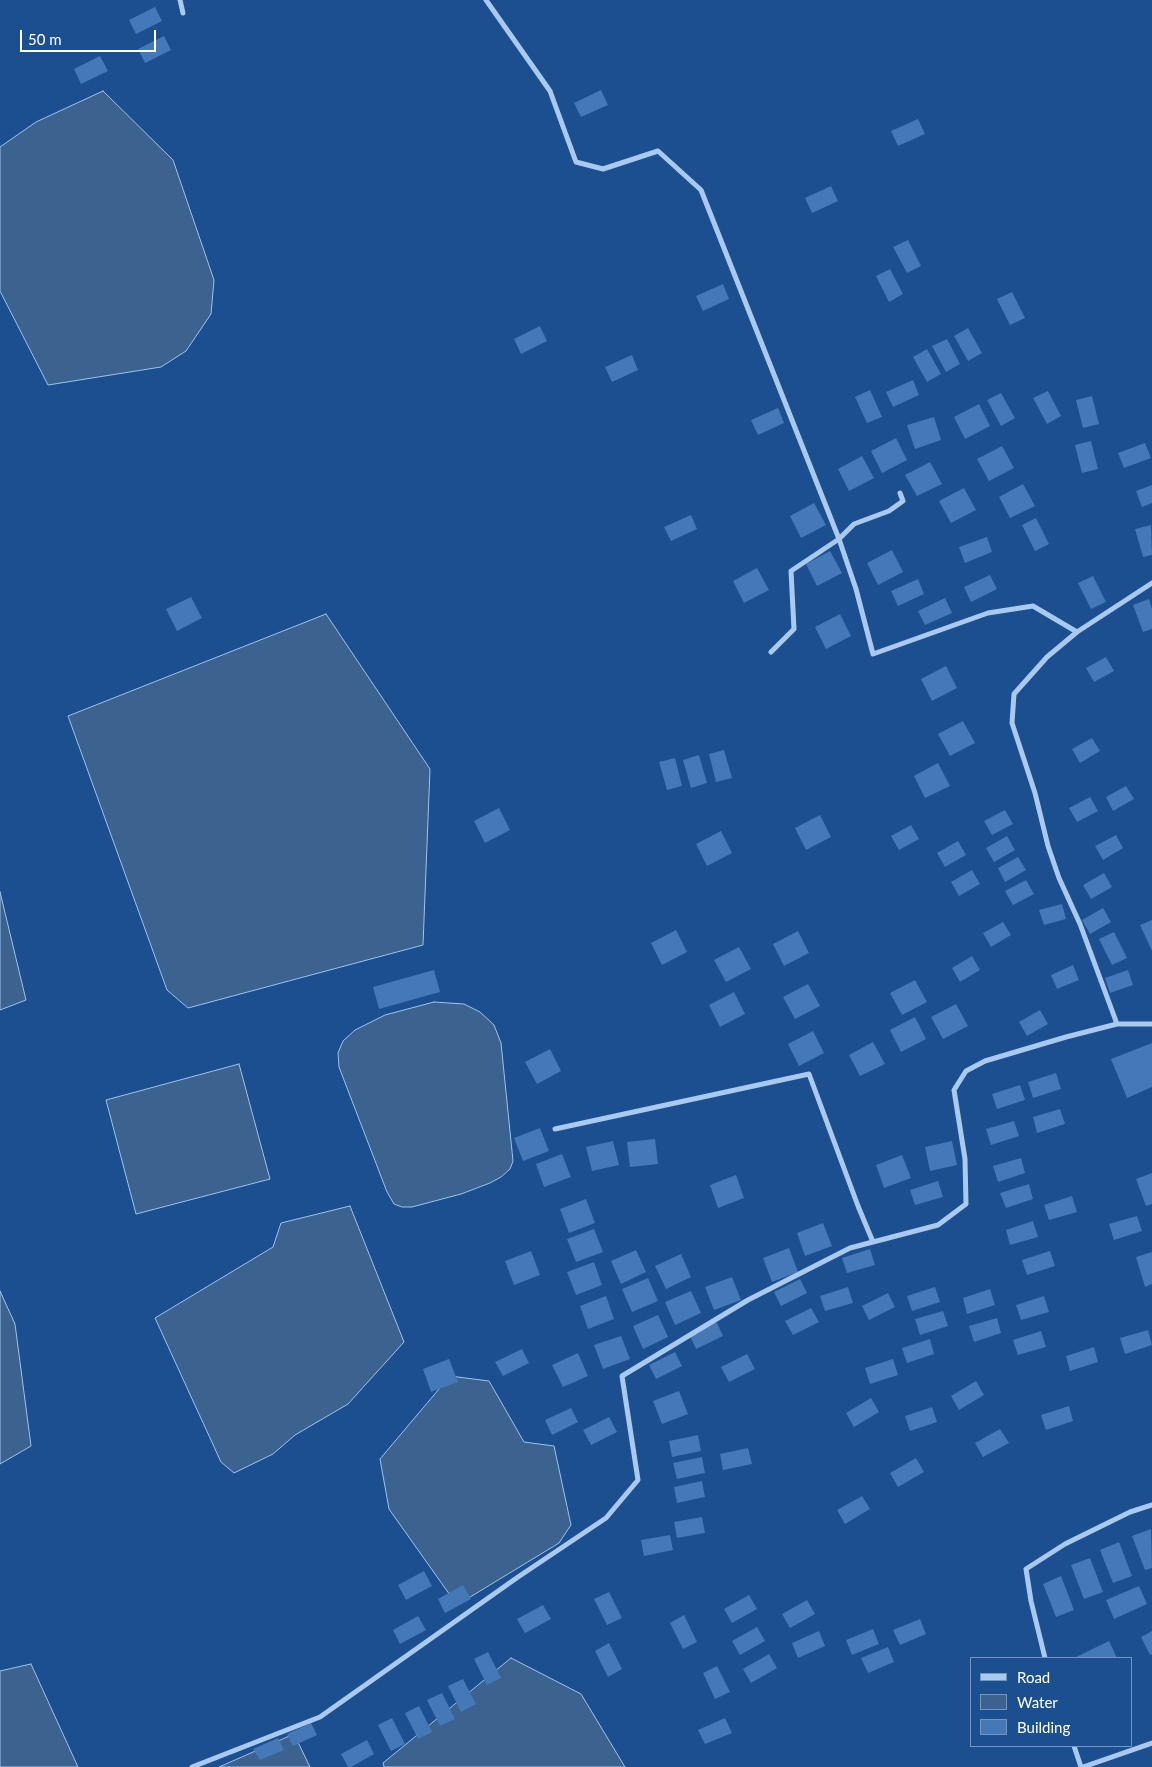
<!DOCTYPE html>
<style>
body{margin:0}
#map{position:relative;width:1152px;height:1767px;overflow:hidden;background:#1b4f8f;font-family:Lato,sans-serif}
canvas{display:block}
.legend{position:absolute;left:970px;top:1657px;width:162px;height:90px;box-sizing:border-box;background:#1b4f8f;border:1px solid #7695bc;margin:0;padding:6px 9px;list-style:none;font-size:15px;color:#fff}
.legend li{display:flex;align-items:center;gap:10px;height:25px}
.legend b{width:25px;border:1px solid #7695bc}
.scale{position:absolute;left:20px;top:30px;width:136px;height:22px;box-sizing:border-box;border:2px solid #fff;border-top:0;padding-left:6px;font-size:15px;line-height:18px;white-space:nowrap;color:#fff;-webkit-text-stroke:4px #1b4f8f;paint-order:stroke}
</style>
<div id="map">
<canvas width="1152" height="1767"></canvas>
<ul class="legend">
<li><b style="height:6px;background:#a9c9ee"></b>Road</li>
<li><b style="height:14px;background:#3c6290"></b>Water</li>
<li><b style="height:14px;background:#4478b7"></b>Building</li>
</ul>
<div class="scale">50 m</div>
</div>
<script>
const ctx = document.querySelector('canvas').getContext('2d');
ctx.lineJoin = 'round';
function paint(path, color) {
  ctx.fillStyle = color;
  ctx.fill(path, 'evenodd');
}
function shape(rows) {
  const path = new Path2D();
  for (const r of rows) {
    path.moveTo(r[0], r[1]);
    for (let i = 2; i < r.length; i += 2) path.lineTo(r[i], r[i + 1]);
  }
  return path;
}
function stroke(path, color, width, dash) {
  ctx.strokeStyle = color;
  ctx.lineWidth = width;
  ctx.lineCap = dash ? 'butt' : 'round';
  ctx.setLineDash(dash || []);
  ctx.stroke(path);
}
const water = shape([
 [103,91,173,160,214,280,211,314,186,351,161,367,48,385,0,291,0,147,36,122,103,91],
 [326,614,430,769,423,945,188,1008,167,990,68,716,326,614],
 [0,892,26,1000,0,1010,0,892],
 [434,1002,464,1004,480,1012,494,1025,501,1043,513,1161,510,1169,501,1177,490,1183,461,1194,412,1207,402,1207,394,1204,387,1192,339,1067,338,1053,343,1041,355,1030,385,1015,434,1002],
 [239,1064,270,1179,136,1214,106,1100,239,1064],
 [350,1206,404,1342,348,1404,295,1435,273,1454,234,1473,221,1462,155,1318,273,1247,281,1223,350,1206],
 [0,1291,15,1324,31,1446,0,1464,0,1291],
 [450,1376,489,1381,524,1442,554,1446,571,1525,559,1543,457,1605,389,1509,380,1459,450,1376],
 [511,1658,581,1694,625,1767,384,1767,383,1763,511,1658],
 [31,1664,78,1767,0,1767,0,1671,31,1664],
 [294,1734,310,1767,219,1767,294,1734]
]);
const building = shape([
 [155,7,162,21,136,34,129,20],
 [164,36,171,50,145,63,138,49],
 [100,56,108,71,81,84,74,69],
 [601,90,608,105,581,117,574,103],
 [918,119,925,134,898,146,891,131],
 [831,186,838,201,812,213,805,198],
 [908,240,921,266,907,273,893,247],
 [890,269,903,294,889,302,876,276],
 [723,284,729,299,703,311,696,296],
 [1012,292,1025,318,1010,325,997,299],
 [540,326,547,341,521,354,514,339],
 [968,328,982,353,968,361,954,336],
 [947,339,960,364,946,372,932,346],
 [927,349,941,374,927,382,913,357],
 [632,355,638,370,612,382,605,367],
 [913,380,919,395,893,407,886,392],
 [870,390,882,417,867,423,855,397],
 [1048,391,1061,416,1047,424,1033,398],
 [1001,393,1015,418,1001,426,987,400],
 [1092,396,1099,424,1083,428,1076,400],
 [979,404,990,426,965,439,954,417],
 [778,408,784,423,758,435,751,420],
 [934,417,941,440,915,449,907,425],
 [896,438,907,460,882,473,871,451],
 [1091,441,1098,469,1082,473,1075,445],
 [1145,443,1151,458,1124,468,1118,453],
 [1002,446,1014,468,989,481,977,459],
 [862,456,874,478,849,491,838,469],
 [930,462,942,484,917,496,905,475],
 [1023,484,1035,506,1010,518,999,497],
 [1152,485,1152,503,1142,507,1136,491],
 [964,488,976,510,951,523,939,501],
 [814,503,826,525,801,538,790,516],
 [691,515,697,529,671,541,664,527],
 [1036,518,1049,544,1035,551,1022,525],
 [1151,525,1152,555,1143,557,1135,529],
 [987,537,992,552,965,563,959,547],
 [892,550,903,572,878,585,867,563],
 [830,551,842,573,817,586,806,564],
 [757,568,769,590,744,603,733,581],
 [990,575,997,589,971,602,964,587],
 [1093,576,1106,602,1091,609,1078,583],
 [918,579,924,594,898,606,891,591],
 [191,597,202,618,177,631,166,609],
 [945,598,952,613,925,625,918,611],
 [1149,599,1152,609,1152,629,1143,632,1133,605],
 [840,614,851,636,826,649,815,627],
 [1106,657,1114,671,1094,682,1086,668],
 [946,666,957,688,932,701,921,679],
 [963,721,975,743,950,756,938,734],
 [1092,738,1100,751,1080,763,1072,749],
 [724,750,732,778,716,782,709,754],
 [699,755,707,783,691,788,683,760],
 [675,758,682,786,667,790,659,762],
 [938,763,950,786,925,798,914,776],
 [1126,786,1134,799,1113,811,1106,797],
 [1090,797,1098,811,1077,822,1069,808],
 [499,808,510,830,485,843,474,821],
 [1005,810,1013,824,992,835,984,821],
 [820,815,831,837,806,850,795,828],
 [911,825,919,839,899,850,891,836],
 [721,831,732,853,707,866,696,844],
 [1116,835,1123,848,1103,860,1095,846],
 [1007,836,1015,850,994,862,986,848],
 [958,841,966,855,945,867,937,853],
 [1018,857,1026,870,1005,882,998,868],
 [972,870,980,884,959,896,951,882],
 [1104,873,1112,887,1091,899,1083,885],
 [1026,880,1034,894,1013,905,1005,891],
 [1062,904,1066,919,1044,925,1039,910],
 [1103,908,1111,922,1090,934,1082,920],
 [1152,920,1152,951,1140,925],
 [1003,922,1011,935,991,947,983,933],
 [676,930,687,952,662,965,651,943],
 [798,931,809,953,784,966,773,944],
 [1114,932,1127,958,1112,965,1099,939],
 [739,947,751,969,726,982,714,960],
 [972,956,980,970,960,982,952,968],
 [1073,965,1079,980,1057,989,1051,975],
 [434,970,440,992,379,1009,373,987],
 [1128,970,1133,985,1110,993,1105,978],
 [915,980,927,1002,902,1015,890,993],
 [808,984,820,1006,795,1019,783,997],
 [734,992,745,1014,720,1027,709,1005],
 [956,1004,968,1026,943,1039,931,1017],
 [1040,1010,1048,1024,1027,1036,1019,1022],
 [915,1017,926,1039,901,1052,890,1030],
 [813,1031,824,1053,799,1066,788,1044],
 [873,1042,885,1064,860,1076,849,1055],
 [1152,1043,1152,1087,1127,1098,1111,1059],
 [550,1049,561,1071,537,1084,525,1062],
 [1056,1073,1061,1089,1033,1098,1028,1082],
 [1020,1085,1025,1100,997,1109,992,1094],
 [1060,1109,1065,1124,1037,1133,1033,1117],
 [1014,1121,1019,1136,991,1145,986,1129],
 [540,1128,549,1151,523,1161,514,1138],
 [655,1139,658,1164,630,1167,627,1142],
 [613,1141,619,1165,592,1171,586,1147],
 [952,1141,957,1165,930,1171,925,1147],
 [562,1154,571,1177,544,1187,536,1164],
 [902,1155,911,1178,884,1188,876,1165],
 [1021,1158,1025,1173,998,1182,993,1166],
 [1152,1173,1152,1204,1146,1206,1136,1179],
 [736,1175,744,1198,718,1208,710,1185],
 [938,1181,943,1197,915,1205,910,1190],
 [1029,1184,1033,1199,1006,1208,1000,1193],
 [1072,1196,1077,1212,1049,1220,1044,1205],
 [586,1199,595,1223,569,1233,560,1209],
 [1137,1216,1142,1231,1114,1240,1109,1224],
 [1033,1221,1038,1237,1010,1245,1006,1230],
 [823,1223,832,1246,805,1256,797,1233],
 [594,1229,603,1252,576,1262,567,1239],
 [789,1248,798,1272,772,1282,763,1258],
 [870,1249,875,1265,847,1273,842,1258],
 [636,1250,646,1272,621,1284,611,1261],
 [531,1251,540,1275,514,1285,505,1261],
 [1050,1251,1055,1266,1027,1275,1022,1260],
 [1152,1252,1152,1284,1145,1287,1136,1257],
 [681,1254,691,1277,666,1289,655,1266],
 [594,1262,602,1285,576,1295,567,1272],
 [732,1277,741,1300,714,1310,705,1287],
 [648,1278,658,1301,632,1312,622,1289],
 [800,1279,807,1293,781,1306,774,1292],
 [848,1287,853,1303,825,1311,820,1296],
 [935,1287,940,1302,912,1311,907,1296],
 [990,1289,995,1305,967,1314,963,1298],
 [691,1291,701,1313,675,1325,665,1302],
 [888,1293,895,1307,869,1320,862,1306],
 [606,1296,614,1319,588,1329,580,1306],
 [1044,1296,1049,1312,1021,1320,1016,1305],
 [811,1308,819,1322,793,1335,785,1321],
 [943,1311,948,1326,920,1335,915,1319],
 [658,1315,668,1337,643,1349,633,1326],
 [997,1318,1001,1333,974,1342,969,1326],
 [716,1321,723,1336,696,1349,689,1334],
 [1148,1330,1152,1345,1125,1354,1120,1338],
 [1041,1331,1046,1347,1018,1355,1013,1340],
 [621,1336,630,1359,603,1369,594,1345],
 [930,1339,934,1354,907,1363,902,1348],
 [1094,1347,1098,1362,1070,1371,1066,1356],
 [522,1349,529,1363,503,1376,495,1362],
 [675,1352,682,1366,656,1379,649,1365],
 [578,1353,588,1376,563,1387,552,1365],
 [747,1354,755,1369,729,1382,721,1367],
 [449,1359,458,1382,431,1392,423,1369],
 [893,1359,898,1375,870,1384,865,1368],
 [976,1381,984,1395,959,1410,951,1396],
 [679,1391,688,1414,662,1424,653,1401],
 [871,1398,879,1412,854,1427,846,1413],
 [1069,1406,1073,1421,1046,1430,1041,1415],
 [932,1407,937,1422,910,1431,905,1416],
 [571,1408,578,1422,552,1435,545,1420],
 [609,1417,617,1432,591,1445,583,1430],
 [1000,1429,1009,1443,983,1457,975,1443],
 [698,1435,701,1451,672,1457,669,1441],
 [748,1448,752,1464,723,1470,720,1454],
 [702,1457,705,1473,677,1479,673,1463],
 [916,1458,924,1472,898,1487,890,1473],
 [702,1481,705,1497,677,1503,674,1487],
 [862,1496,870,1509,845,1524,837,1510],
 [702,1517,705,1533,677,1538,674,1522],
 [1151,1529,1152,1568,1145,1570,1132,1536],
 [670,1535,673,1550,644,1556,641,1540],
 [1119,1542,1132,1576,1113,1583,1100,1550],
 [1090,1558,1103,1592,1084,1599,1071,1565],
 [424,1571,432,1586,406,1600,398,1585],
 [1061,1576,1074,1610,1056,1617,1043,1584],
 [463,1585,471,1599,445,1613,438,1599],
 [1139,1586,1147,1604,1114,1619,1106,1600],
 [609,1592,622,1618,607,1625,594,1599],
 [749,1595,757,1609,732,1623,724,1609],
 [807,1600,815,1614,790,1628,782,1614],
 [543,1605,551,1619,525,1633,517,1619],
 [684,1615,697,1642,683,1649,670,1623],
 [418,1616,426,1630,400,1644,393,1630],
 [920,1619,926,1634,900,1645,893,1630],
 [757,1627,765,1641,740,1655,732,1641],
 [873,1629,879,1644,852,1655,846,1640],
 [819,1631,825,1646,798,1658,792,1643],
 [1152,1631,1152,1654,1150,1655,1141,1637],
 [1109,1641,1117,1658,1074,1658],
 [609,1643,622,1669,608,1677,595,1651],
 [888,1647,894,1662,868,1673,861,1658],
 [488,1652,501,1678,487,1685,474,1659],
 [769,1654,777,1668,751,1683,743,1669],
 [717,1666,730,1692,715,1699,703,1673],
 [463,1679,476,1704,461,1712,448,1686],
 [442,1693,455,1719,440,1726,427,1700],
 [419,1706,432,1732,418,1739,405,1713],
 [392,1718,405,1744,391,1751,378,1725],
 [725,1718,732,1733,705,1744,698,1730],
 [311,1723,317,1735,293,1746,287,1734],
 [278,1738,284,1750,260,1760,253,1749],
 [367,1740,374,1754,351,1767,348,1767,341,1754]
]);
const minor = shape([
 [180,0,183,13],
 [486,0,550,91,576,162,603,169,658,151,701,190,839,539,791,571,794,629,771,652],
 [900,493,903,501,889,511,854,524,839,539,856,589,873,654,988,613,1033,606,1077,632],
 [1117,1024,1080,924,1059,878,1048,846,1035,793,1012,723,1014,694,1047,657,1077,632,1152,583],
 [555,1129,809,1074,858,1206,873,1242],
 [1045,1658,1031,1601,1026,1569,1065,1544,1130,1512,1152,1505],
 [1074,1746,1081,1767],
 [192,1767,320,1717,518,1577,606,1518,638,1480,622,1376,748,1300,850,1248,938,1225,966,1204,965,1159,954,1090,966,1071,985,1061,1066,1037,1117,1024,1152,1024],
 [1083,1767,1152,1743]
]);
paint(water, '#3c6290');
stroke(water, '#9cc4f0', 1);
paint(building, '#4478b7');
stroke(minor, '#a9c9ee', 5);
</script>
